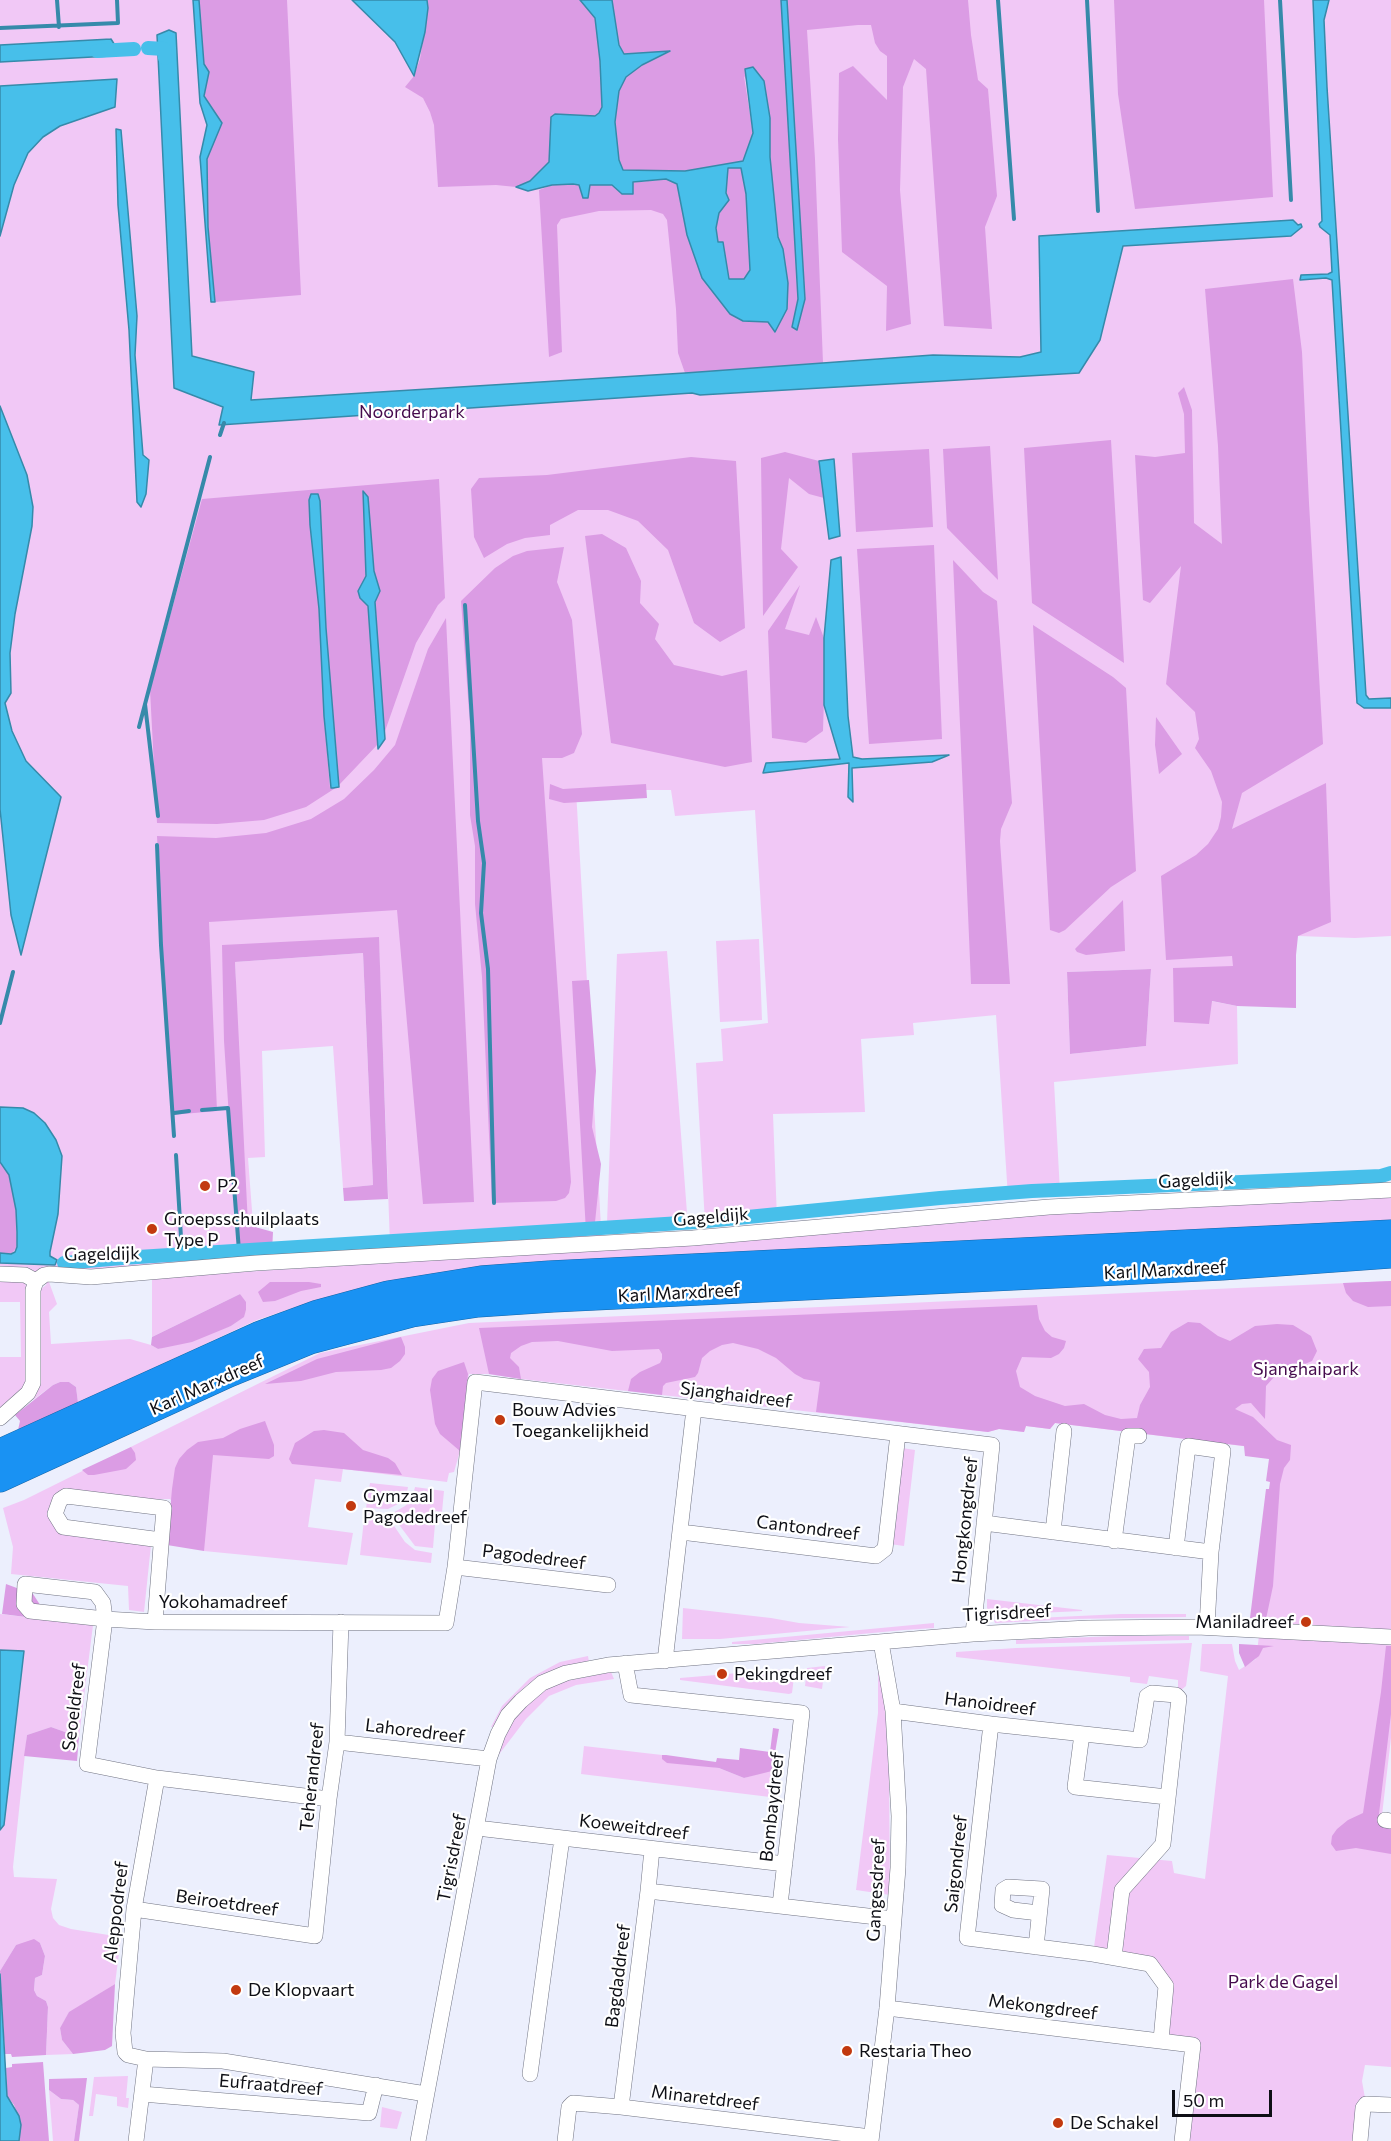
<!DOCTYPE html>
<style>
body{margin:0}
#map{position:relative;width:1391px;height:2141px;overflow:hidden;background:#eceffd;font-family:Commissioner,sans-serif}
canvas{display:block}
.scale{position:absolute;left:1172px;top:2090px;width:100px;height:27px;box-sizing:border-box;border:3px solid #0e0f15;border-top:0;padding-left:8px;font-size:18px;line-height:21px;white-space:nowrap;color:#0e0f15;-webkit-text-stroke:4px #fff;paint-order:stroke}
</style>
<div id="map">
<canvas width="1391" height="2141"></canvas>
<div class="scale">50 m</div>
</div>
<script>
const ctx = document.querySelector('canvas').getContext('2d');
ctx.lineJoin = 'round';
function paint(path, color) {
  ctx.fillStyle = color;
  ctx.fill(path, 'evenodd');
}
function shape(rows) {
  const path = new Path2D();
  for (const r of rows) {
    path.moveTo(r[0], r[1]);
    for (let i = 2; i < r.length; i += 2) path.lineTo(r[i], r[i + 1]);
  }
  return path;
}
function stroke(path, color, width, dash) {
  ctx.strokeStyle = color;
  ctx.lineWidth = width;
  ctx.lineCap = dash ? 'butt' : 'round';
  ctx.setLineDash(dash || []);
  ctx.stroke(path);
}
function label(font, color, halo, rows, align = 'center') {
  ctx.font = font + ' Commissioner,sans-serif';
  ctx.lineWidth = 4.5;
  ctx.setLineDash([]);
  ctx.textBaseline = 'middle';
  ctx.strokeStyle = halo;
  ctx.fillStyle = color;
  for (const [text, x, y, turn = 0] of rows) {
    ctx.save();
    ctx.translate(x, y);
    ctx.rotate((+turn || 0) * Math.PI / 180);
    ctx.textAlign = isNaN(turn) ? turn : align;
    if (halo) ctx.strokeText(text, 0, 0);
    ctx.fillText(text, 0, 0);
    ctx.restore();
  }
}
const green = shape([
 [0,0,1316,0,1332,272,1328,274,1303,280,1326,278,1332,280,1357,703,1364,708,1391,708,1391,936,1355,938,1298,936,1233,962,1233,966,1211,1001,1237,1006,1238,1064,1054,1082,1060,1192,1008,1197,996,1015,913,1023,914,1035,861,1039,865,1112,773,1114,777,1219,705,1223,696,1063,723,1061,721,1029,768,1023,755,810,675,816,671,790,576,790,602,1244,406,1255,405,1243,390,1244,379,946,233,956,236,988,235,962,363,953,373,1185,343,1188,333,1046,262,1051,265,1157,248,1158,256,1263,59,1275,49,1282,57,1304,49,1312,51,1344,130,1339,151,1345,158,1349,231,1326,243,1317,246,1310,240,1294,152,1337,152,1278,365,1264,997,1216,1391,1196,1391,1224,342,1296,305,1304,257,1320,78,1403,76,1387,69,1382,60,1382,53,1385,33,1400,38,1390,40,1381,40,1290,47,1284,25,1283,27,1289,27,1384,0,1412,0,1357,21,1357,20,1302,0,1302],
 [1151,969,1146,1046,1070,1054,1067,972],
 [1329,0,1391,0,1391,698,1368,699,1366,695,1327,87,1324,20],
 [759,939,762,1020,720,1022,716,941],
 [667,951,688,1226,610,1232,607,1223,617,954],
 [1391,1281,1391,1738,1380,1832,1391,1834,1391,2067,1365,2065,1362,2081,1366,2104,1360,2141,1185,2141,1193,2045,1161,2040,1166,1986,1150,1964,1093,1954,1107,1855,1172,1861,1174,1873,1205,1879,1228,1676,1200,1671,1202,1644,1232,1644,1235,1661,1239,1670,1256,1659,1283,1451,1055,1423,1050,1429,1026,1426,1024,1432,999,1429,988,1432,521,1379,489,1374,469,1374,460,1451,454,1472,449,1473,447,1482,343,1469,341,1482,315,1479,308,1527,353,1533,347,1565,204,1551,170,1499,54,1500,51,1518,151,1545,144,1612,129,1610,128,1586,11,1574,13,1547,3,1508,24,1500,320,1353,469,1323],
 [902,1448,915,1450,904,1546,890,1544],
 [370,1483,408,1487,406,1497,400,1503,388,1509,366,1508],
 [415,1487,444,1491,442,1512,436,1511,433,1548,415,1546,391,1514,405,1506,412,1499],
 [365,1511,383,1514,388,1517,405,1542,415,1550,432,1553,431,1563,360,1555],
 [987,1599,1082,1610,1082,1611,992,1615,987,1610],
 [683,1608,771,1618,799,1623,850,1627,720,1639,682,1639],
 [0,1614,93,1625,79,1737,51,1727,27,1735,13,1867,14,1877,57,1879,51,1909,53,1918,59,1925,71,1929,121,1937,115,1984,69,2013,60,2028,62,2040,73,2054,46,2055,48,2007,46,2001,37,1996,34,1990,35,1978,42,1975,45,1956,40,1943,16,1945,0,1971,0,1830,4,1825,24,1652,0,1650],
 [1121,1614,1186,1614,1186,1617,1072,1619,995,1623,994,1620],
 [934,1623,934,1628,904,1630,756,1644,732,1644,732,1642],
 [1117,1636,1189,1636,1189,1640,1016,1644,1016,1640],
 [1192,1643,1186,1686,1181,1690,1178,1689,1178,1680,1149,1676,1147,1684,1130,1682,1130,1677,956,1657,956,1652,1016,1648],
 [588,1656,589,1662,561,1667,538,1678,527,1685,509,1703,493,1727,491,1727,502,1706,530,1678,560,1662],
 [825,1666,822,1689,805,1686,807,1668],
 [878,1667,885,1703,889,1769,890,1895,856,1890,878,1713],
 [795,1669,792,1693,789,1694,680,1680,680,1678,716,1675,717,1678,727,1677,727,1674,748,1672,748,1678,756,1678,756,1671],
 [611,1672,614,1679,576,1685,549,1696,526,1719,497,1757,501,1743,515,1717,523,1708,547,1689,566,1681],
 [584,1746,662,1755,663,1759,719,1768,744,1778,774,1769,770,1797,581,1774],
 [128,2076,126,2098,129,2098,128,2108,117,2106,117,2097,96,2094,93,2116,89,2116,94,2077],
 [49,2090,61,2099,73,2100,79,2105,74,2141,53,2141],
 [382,2107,402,2112,397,2129,380,2127]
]);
const forest = shape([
 [199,0,287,0,301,295,215,302,208,227,207,159,222,123,204,96,209,72,204,64],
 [427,0,580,0,595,18,600,61,602,107,599,113,595,116,583,116,551,143,549,162,538,176,523,185,516,187,496,185,438,187,434,125,430,112,423,98,405,87,414,76,420,59,428,8],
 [612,0,781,0,798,299,792,327,805,299,787,0,968,0,971,35,978,80,988,89,997,196,985,227,992,329,944,326,926,69,914,59,903,87,900,190,911,324,886,331,887,286,842,252,838,139,839,73,853,66,887,100,887,56,880,51,875,43,871,25,858,25,807,30,815,159,823,363,685,373,678,353,676,309,667,220,663,214,651,210,599,211,561,219,557,225,562,352,549,357,539,190,552,185,573,184,579,185,583,198,589,185,612,185,666,179,677,184,687,235,743,321,768,322,775,331,783,249,778,237,770,157,770,118,744,76,753,133,743,161,685,171,623,170,619,160,615,122,619,91,626,77,642,65,669,52,624,54,619,45],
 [1114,0,1264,0,1273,197,1135,209,1118,94],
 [728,168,741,168,746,194,750,270,744,279,729,279,723,243,718,242,716,228,719,213,729,200,726,193],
 [1293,279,1302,352,1309,503,1323,744,1242,793,1232,829,1326,783,1331,922,1298,936,1296,955,1296,1008,1237,1006,1212,1001,1209,1024,1174,1022,1173,968,1233,966,1232,956,1166,960,1161,876,1196,855,1208,844,1218,829,1221,817,1222,802,1211,771,1195,748,1199,739,1195,712,1166,684,1181,566,1150,603,1143,600,1135,455,1155,457,1185,453,1184,414,1178,393,1184,387,1192,410,1194,523,1222,544,1218,446,1205,289],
 [1111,440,1124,663,1032,603,1024,448],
 [990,446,998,580,947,528,943,449],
 [929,449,933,527,856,532,852,453],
 [785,452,819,461,824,498,809,494,789,478,781,549,798,567,763,616,761,458],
 [691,457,736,461,745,628,720,642,694,623,668,550,638,521,608,510,578,510,550,525,550,535,525,538,507,544,484,558,474,537,471,489,479,478,547,475],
 [439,479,445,598,438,605,416,643,384,734,375,602,380,591,374,571,368,497,363,492,366,576,358,591,360,598,368,606,378,744,339,785,326,628,320,501,318,494,311,494,309,500,310,525,319,609,324,716,330,788,337,787,306,807,264,820,217,824,157,823,150,690,202,499],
 [602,534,626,548,641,581,640,603,659,624,655,639,674,665,722,676,747,670,752,762,725,767,611,743,585,536],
 [934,545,942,739,869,744,857,549],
 [564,547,557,582,572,620,582,734,574,753,562,758,542,758,571,1182,569,1193,565,1198,556,1201,492,1203,482,977,475,904,475,846,470,815,470,725,461,601,495,568,513,556,527,551],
 [953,560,983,592,997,601,1012,803,1001,829,1000,841,1010,984,971,984],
 [800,585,785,629,809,635,816,617,824,638,825,664,823,731,806,743,772,738,768,631],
 [446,618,474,1202,423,1204,397,910,209,922,217,1111,171,1115,157,836,216,838,266,833,311,819,344,799,374,770,395,745,428,649],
 [1033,625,1113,677,1126,688,1136,871,1111,887,1065,930,1059,933,1050,930],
 [1156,717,1182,754,1159,774,1155,745],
 [550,784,563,789,646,784,647,798,564,803,549,799],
 [1123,900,1125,951,1086,955,1077,952,1075,949],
 [379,937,388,1199,344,1201,343,1188,373,1185,363,953,235,962,248,1225,273,1232,272,1252,238,1255,224,1041,222,945],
 [1151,969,1146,1046,1070,1054,1067,972],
 [589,980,596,1071,592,1127,601,1164,594,1232,586,1232,572,981],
 [0,1162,9,1175,16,1210,17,1247,11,1254,0,1253],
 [1391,1281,1391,1306,1368,1307,1353,1301,1346,1293,1343,1283],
 [270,1282,309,1282,321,1284,321,1287,301,1291,275,1301,263,1302,258,1292],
 [240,1294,246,1302,246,1310,244,1317,231,1326,192,1342,158,1349,151,1345,152,1337],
 [1037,1305,1039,1319,1045,1331,1052,1337,1066,1341,1064,1348,1059,1354,1051,1358,1022,1357,1016,1371,1020,1387,1035,1396,1065,1406,1084,1404,1105,1415,1121,1419,1137,1418,1140,1405,1150,1387,1149,1372,1138,1359,1144,1349,1161,1348,1171,1332,1188,1322,1200,1323,1218,1336,1230,1341,1255,1326,1277,1324,1293,1325,1311,1336,1317,1351,1312,1361,1274,1377,1266,1386,1265,1419,1251,1403,1242,1404,1235,1409,1253,1417,1277,1440,1291,1445,1290,1460,1284,1468,1280,1484,1273,1586,1266,1619,1250,1618,1266,1489,1269,1489,1270,1482,1266,1481,1269,1459,1245,1456,1244,1446,1055,1423,1050,1429,1026,1426,1024,1432,999,1429,988,1432,816,1412,820,1382,804,1379,795,1374,776,1358,758,1349,733,1343,722,1345,710,1351,702,1358,698,1373,695,1377,666,1383,663,1386,662,1395,628,1391,631,1379,640,1372,660,1363,662,1359,662,1354,659,1349,612,1351,558,1341,532,1342,521,1346,511,1353,510,1358,519,1367,521,1379,489,1374,479,1328],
 [401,1337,405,1347,405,1354,400,1361,391,1368,381,1370,336,1372,301,1381,265,1384,317,1359],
 [464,1362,468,1374,460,1451,440,1434,435,1424,430,1390,432,1379,438,1371],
 [60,1382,69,1382,76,1387,78,1403,18,1430,20,1421,15,1415,53,1385],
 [265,1421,274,1445,274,1456,269,1459,213,1455,204,1551,167,1545,172,1489,175,1468,179,1459,187,1450,198,1442,223,1438,240,1429],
 [324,1430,344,1433,363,1450,388,1458,395,1463,402,1475,292,1464,289,1459,295,1443,314,1431],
 [131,1447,135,1453,136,1460,126,1469,94,1475,88,1475,82,1470],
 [6,1584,33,1594,50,1620,2,1614],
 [1239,1644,1274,1646,1263,1648,1259,1656,1245,1667,1239,1653],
 [1386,1646,1391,1646,1391,1714,1378,1822,1380,1825,1391,1826,1391,1854,1356,1848,1336,1851,1331,1844,1332,1836,1337,1829,1348,1820,1363,1813,1381,1692],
 [51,1727,79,1737,77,1761,24,1756,27,1735],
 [773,1728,779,1729,772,1771,744,1778,719,1768,667,1763,662,1759,662,1755,666,1755,716,1762,717,1758,739,1760,740,1748,770,1752],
 [34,1939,40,1943,45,1956,42,1975,35,1978,34,1990,37,1996,46,2001,48,2007,46,2055,12,2057,11,2054,5,2054,0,1971,16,1945],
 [115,1984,112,2046,105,2050,73,2054,62,2040,60,2028,69,2012],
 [43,2062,49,2141,19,2141,21,2125,14,2105,7,2096,6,2068,12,2067,12,2064],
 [87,2078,79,2141,74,2141,79,2105,73,2100,61,2099,49,2090,49,2079]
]);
const water = shape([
 [193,0,199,0,204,64,209,72,204,96,222,123,207,159,208,227,215,302,211,302,200,157,207,125,200,103,193,0],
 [352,0,427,0,428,8,425,32,414,76,395,42,352,0],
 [580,0,612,0,619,45,624,54,670,51,642,65,626,77,619,91,615,122,619,160,623,170,685,171,743,161,753,133,745,69,753,67,764,81,770,118,770,157,778,237,783,249,788,283,787,309,775,332,768,322,743,321,730,314,702,278,687,235,677,184,666,179,633,182,633,194,622,194,612,185,590,185,588,198,583,198,579,185,573,184,552,185,528,191,516,187,530,181,549,162,551,117,555,114,595,116,599,113,602,107,600,61,595,18,580,0],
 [728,168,741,168,746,194,750,270,744,279,729,279,723,242,718,242,716,228,719,213,729,200,726,193,728,168],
 [781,0,787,0,805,299,797,330,792,327,798,299,781,0],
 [1313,0,1329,0,1324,20,1327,87,1366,695,1369,699,1391,698,1391,708,1364,708,1357,703,1332,280,1326,278,1300,280,1301,275,1328,274,1332,272,1330,235,1320,227,1319,224,1322,221,1313,0],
 [169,30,176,33,192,356,254,372,251,400,685,373,933,355,1020,357,1041,352,1039,236,1293,220,1298,225,1301,224,1302,227,1291,236,1123,246,1100,340,1079,373,700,395,692,393,219,425,223,407,174,388,157,35,169,30],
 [111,39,116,47,111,56,0,62,0,45,111,39],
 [117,79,115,107,60,126,43,137,28,153,14,185,0,236,0,86,117,79],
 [116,129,121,130,137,316,135,355,143,455,149,460,146,494,141,507,137,502,129,330,118,205,116,129],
 [0,406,27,475,33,507,32,526,15,614,10,653,11,693,5,703,12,731,26,761,61,797,21,955,11,915,0,809,0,406],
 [834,459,840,536,829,539,819,461,834,459],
 [363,491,368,497,374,571,380,591,375,602,385,739,378,749,368,606,360,598,358,591,366,576,363,491],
 [311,494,318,494,320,501,326,628,339,787,333,788,331,788,324,716,319,609,310,525,309,500,311,494],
 [841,557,848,716,853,757,862,759,949,755,932,762,852,768,853,802,848,797,849,763,763,773,766,763,840,759,824,705,824,638,831,560,841,557],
 [0,1107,23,1108,34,1113,45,1123,56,1140,62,1156,58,1214,50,1252,50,1256,57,1260,55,1265,0,1263,0,1253,11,1254,15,1252,17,1247,17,1232,16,1210,9,1175,0,1162,0,1107],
 [0,1650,24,1651,4,1825,0,1830,0,1650],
 [0,1974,7,2096,19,2116,21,2125,19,2141,0,2141,0,1974]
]);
const stream = shape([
 [57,0,59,27],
 [998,0,1014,219],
 [1087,0,1098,211],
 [1280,0,1291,200],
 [0,28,118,23,117,0],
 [220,435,224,423],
 [465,605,478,821,484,863,481,913,488,969,494,1203],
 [145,704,158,816],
 [139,727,210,457],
 [157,845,161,945,174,1136],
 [0,1023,13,972],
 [202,1110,228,1108,239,1251],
 [174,1113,189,1111],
 [176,1155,182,1254]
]);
const canal = shape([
 [148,48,164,49,165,58],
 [97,51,134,49],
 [64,1263,122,1258,697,1222,940,1198,1032,1191,1381,1176,1391,1173]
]);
const street = shape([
 [0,1274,25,1275,36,1281,44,1275,49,1274,91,1277,256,1263,693,1238,1049,1207,1391,1190],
 [0,1418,28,1393,33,1383,33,1290,36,1281],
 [984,1523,1211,1552],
 [681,1532,876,1556,885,1549,898,1434],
 [1053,1532,1064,1431],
 [1114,1541,1128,1436,1139,1436],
 [1176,1548,1188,1446,1223,1451,1211,1552,1207,1627],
 [455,1567,608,1585],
 [155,1622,164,1508,66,1496,60,1500,55,1514,63,1527,161,1540],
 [665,1661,694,1409],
 [625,1663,631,1695,802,1713,780,1905],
 [893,1711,991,1724,1140,1740,1147,1696,1152,1693,1176,1695,1179,1698,1163,1844,1122,1890,1114,1957],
 [991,1724,967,1938,1093,1954,1150,1964,1166,1986,1161,2040],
 [1082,1734,1075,1787,1167,1797],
 [337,1742,489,1759],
 [157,1778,134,1909,123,2033,125,2052,128,2055,146,2059,223,2061,426,2094],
 [329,1799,157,1778,87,1764,105,1619,103,1603,95,1592,25,1584,24,1604,30,1611,105,1619,155,1622,446,1623,455,1567,475,1382,992,1445,973,1634],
 [1385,1820,1391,1821],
 [477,1828,785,1864],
 [648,1891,894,1919],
 [134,1909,315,1936,329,1799,337,1742,341,1622],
 [1036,1947,1042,1889,1008,1887,1003,1890,1002,1905,1013,1910,1039,1913],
 [887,2008,1193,2045,1182,2141],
 [530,2074,562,1838],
 [142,2094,369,2113,376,2085],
 [621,2107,648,1891,652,1849],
 [136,2141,146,2059],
 [418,2141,489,1759,498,1734,508,1715,521,1701,542,1683,566,1673,608,1665,973,1634,1088,1628,1197,1627,1391,1637],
 [565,2141,569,2107,573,2103,621,2107,871,2137],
 [871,2141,887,2008,898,1868,899,1816,893,1711,881,1642],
 [1360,2141,1363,2108,1366,2104,1391,2105]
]);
const highway = shape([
 [0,1452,258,1335,318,1313,388,1294,481,1279,549,1274,1391,1233],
 [0,1479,229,1374,310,1341,412,1314,478,1304,553,1299,1222,1267,1391,1255]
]);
const markers = [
 [205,1186,6,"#c2390f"],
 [152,1229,6,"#c2390f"],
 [500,1420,6,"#c2390f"],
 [351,1506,6,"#c2390f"],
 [1306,1622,6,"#c2390f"],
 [722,1674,6,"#c2390f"],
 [236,1990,6,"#c2390f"],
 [847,2051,6,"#c2390f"],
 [1058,2123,6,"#c2390f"]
];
const parkNames = [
 ["Noorderpark",412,412],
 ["Sjanghaipark",1306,1369],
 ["Park de Gagel",1283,1982]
];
const streetNames = [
 ["Gageldijk",1196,1180,-3],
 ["Gageldijk",711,1217,-5],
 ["Gageldijk",102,1254,-1],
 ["Karl Marxdreef",1165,1270,-3],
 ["Karl Marxdreef",679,1293,-3],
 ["Karl Marxdreef",207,1385,-24],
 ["Sjanghaidreef",736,1395,7],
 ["Hongkongdreef",965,1520,-84],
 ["Cantondreef",808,1528,7],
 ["Pagodedreef",534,1557,7],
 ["Yokohamadreef",223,1602],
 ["Tigrisdreef",1007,1613,-3],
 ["Hanoidreef",990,1704,7],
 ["Seoeldreef",74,1707,-83],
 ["Lahoredreef",415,1731,7],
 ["Teherandreef",312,1777,-84],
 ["Bombaydreef",772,1807,-84],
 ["Koeweitdreef",634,1827,7],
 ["Tigrisdreef",452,1858,-79],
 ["Saigondreef",956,1864,-84],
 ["Gangesdreef",876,1890,-87],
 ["Beiroetdreef",227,1903,8],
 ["Aleppodreef",116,1912,-83],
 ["Bagdaddreef",618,1976,-83],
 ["Mekongdreef",1043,2007,7],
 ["Eufraatdreef",271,2085,5],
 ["Minaretdreef",705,2098,7]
];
const poiNames = [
 ["P2",217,1186],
 ["Groepsschuilplaats",164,1219],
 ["Type P",164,1240],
 ["Bouw Advies",512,1410],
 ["Toegankelijkheid",512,1431],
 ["Gymzaal",363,1496],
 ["Pagodedreef",363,1517],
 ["Maniladreef",1294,1622,"right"],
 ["Pekingdreef",734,1674],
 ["De Klopvaart",248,1990],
 ["Restaria Theo",859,2051],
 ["De Schakel",1070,2123]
];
paint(green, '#f1c8f6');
paint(forest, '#db9ce4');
paint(water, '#47bfea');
stroke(water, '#368aaa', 1.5);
stroke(stream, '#368aaa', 4);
stroke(canal, '#47bfea', 14);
stroke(street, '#717483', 16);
stroke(highway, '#1564a5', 27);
stroke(street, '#fff', 15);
stroke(highway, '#1992f3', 26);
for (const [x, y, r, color] of markers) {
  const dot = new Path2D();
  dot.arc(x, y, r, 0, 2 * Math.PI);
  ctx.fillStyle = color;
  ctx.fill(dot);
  stroke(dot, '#fff', 2);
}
label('18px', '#450a4d', '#fff', parkNames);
label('18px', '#0e0f15', '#fff', streetNames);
label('18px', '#0e0f15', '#fff', poiNames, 'left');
</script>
